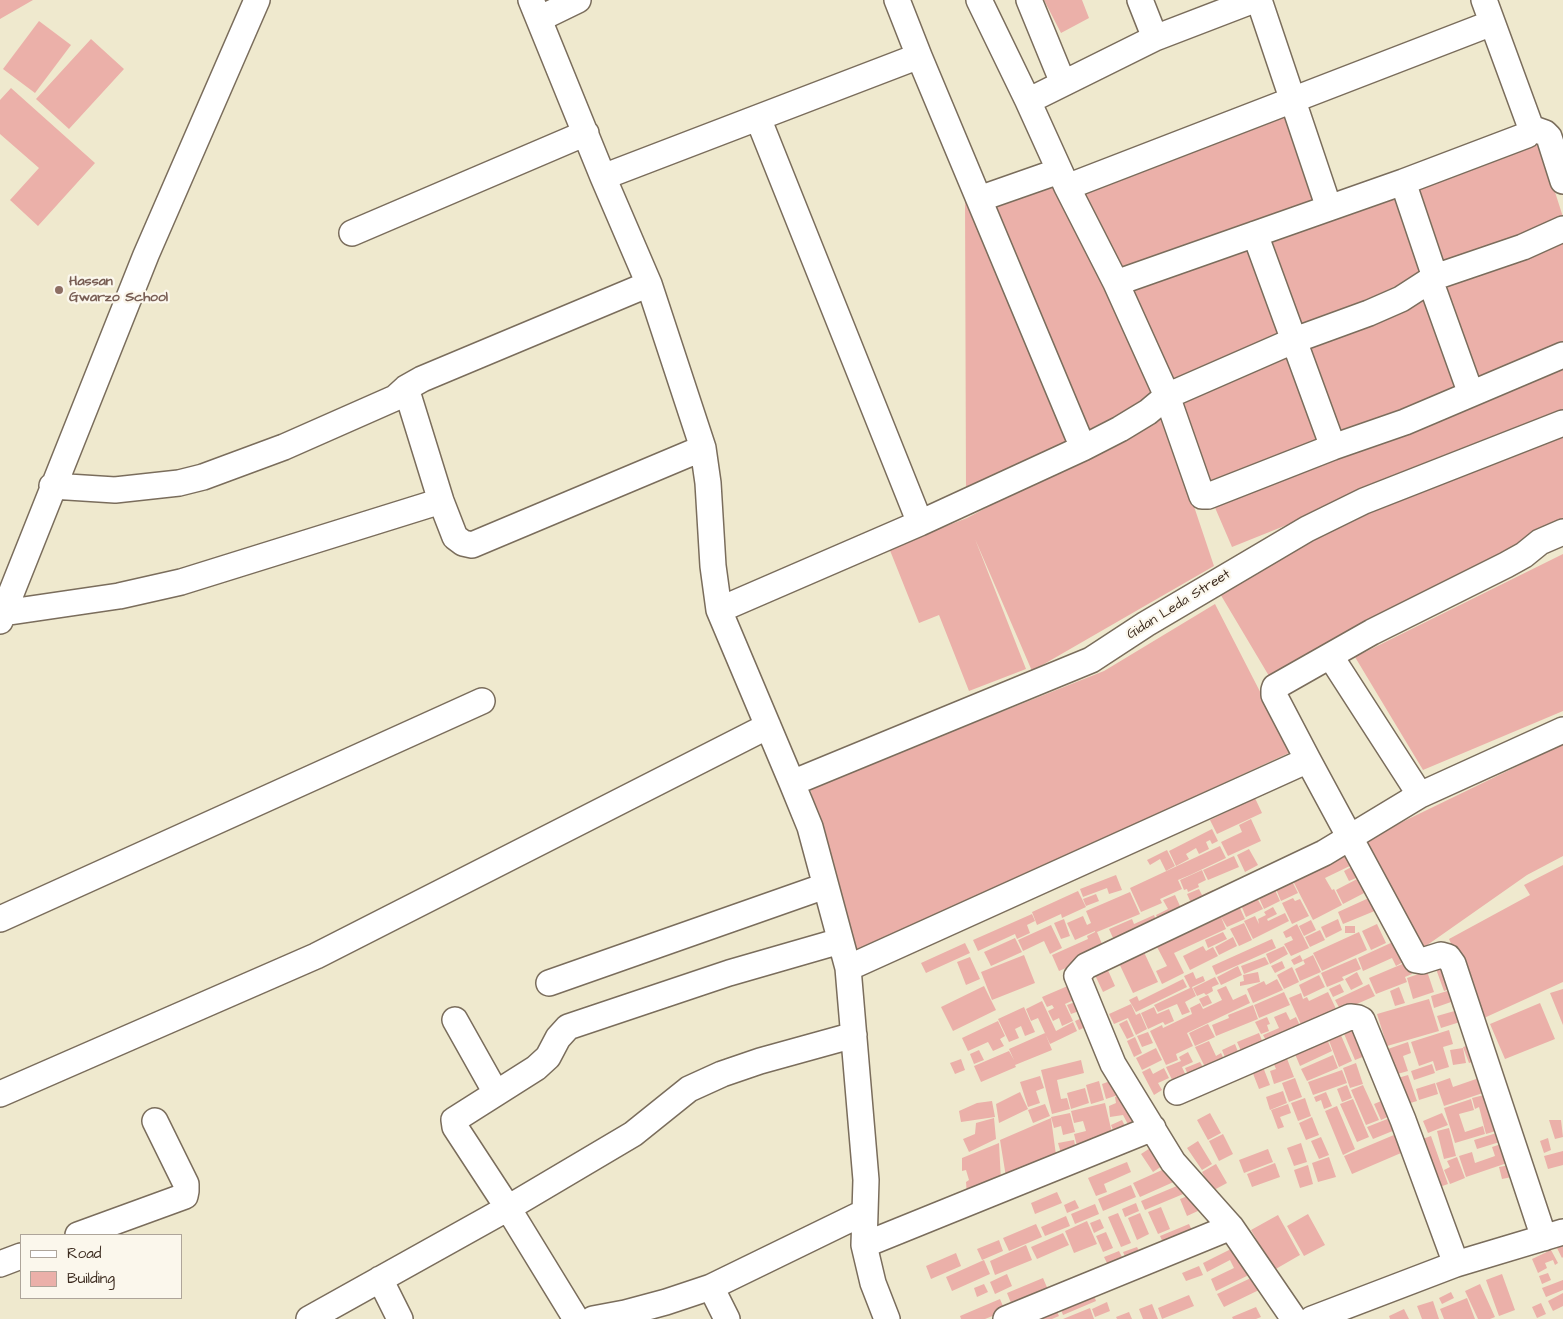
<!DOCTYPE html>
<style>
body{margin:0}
#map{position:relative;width:1563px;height:1319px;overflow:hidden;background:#efe9ce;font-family:"Architects Daughter",sans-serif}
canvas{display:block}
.legend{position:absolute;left:20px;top:1234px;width:162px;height:65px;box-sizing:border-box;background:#fbf7ec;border:1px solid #aea59a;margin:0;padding:6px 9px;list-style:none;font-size:15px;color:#3b2a1e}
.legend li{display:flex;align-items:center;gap:10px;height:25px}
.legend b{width:25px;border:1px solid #aea59a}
</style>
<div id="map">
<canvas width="1563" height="1319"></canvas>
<ul class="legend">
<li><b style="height:6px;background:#fff"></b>Road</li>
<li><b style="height:14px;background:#ebb0a9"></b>Building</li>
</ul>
</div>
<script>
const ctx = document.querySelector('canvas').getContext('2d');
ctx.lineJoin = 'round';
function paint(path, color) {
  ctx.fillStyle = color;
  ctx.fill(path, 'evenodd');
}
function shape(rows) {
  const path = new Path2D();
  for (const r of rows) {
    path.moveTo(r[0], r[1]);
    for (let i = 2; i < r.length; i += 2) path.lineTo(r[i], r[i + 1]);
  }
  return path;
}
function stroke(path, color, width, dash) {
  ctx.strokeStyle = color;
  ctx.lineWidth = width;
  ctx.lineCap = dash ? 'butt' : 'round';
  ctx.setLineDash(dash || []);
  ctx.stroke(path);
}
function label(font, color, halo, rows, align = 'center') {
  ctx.font = font + ' "Architects Daughter",sans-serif';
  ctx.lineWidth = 4.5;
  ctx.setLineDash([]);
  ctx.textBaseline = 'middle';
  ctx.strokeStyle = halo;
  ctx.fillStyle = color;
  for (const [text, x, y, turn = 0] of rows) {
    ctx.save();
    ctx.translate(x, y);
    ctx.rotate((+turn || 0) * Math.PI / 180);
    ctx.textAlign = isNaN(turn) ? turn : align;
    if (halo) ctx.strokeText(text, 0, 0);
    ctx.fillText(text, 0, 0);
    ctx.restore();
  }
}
const building = shape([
 [0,0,33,0,0,19],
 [1044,0,1082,0,1089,18,1061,33],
 [39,21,71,45,35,93,3,69],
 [91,39,124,69,69,129,36,99],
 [11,88,95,163,38,226,10,200,39,168,0,134,0,100],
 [1288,112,1317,202,1120,271,1078,192],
 [1539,142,1563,217,1440,266,1414,190],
 [1056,182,1156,395,1087,436,990,204],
 [965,196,1070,443,966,491],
 [1399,196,1427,272,1298,331,1266,239],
 [1563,236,1563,347,1475,382,1442,283],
 [1252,245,1286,335,1171,385,1126,288],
 [1425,292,1462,390,1338,438,1303,344],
 [1292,352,1324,440,1206,487,1175,399],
 [1563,366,1563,414,1232,547,1213,503],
 [1163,414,1214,566,1032,671,975,539,1026,669,969,691,939,615,919,623,889,548,967,518],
 [1563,434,1563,523,1269,676,1219,592,1340,525],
 [1563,554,1563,711,1423,770,1355,657],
 [1215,604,1291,752,855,953,810,788,1104,671],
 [1563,744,1563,856,1527,875,1423,948,1363,841],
 [1255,798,1262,813,1217,834,1210,820],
 [1251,819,1261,841,1228,856,1221,842,1242,832,1239,825],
 [1212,829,1218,841,1212,844,1210,840,1206,842,1209,849,1199,854,1196,848,1186,854,1189,859,1176,866,1169,851],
 [1220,846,1226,858,1190,875,1185,866,1190,875,1178,880,1182,889,1160,899,1162,903,1141,912,1130,888],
 [1349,848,1356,863,1325,878,1332,890,1334,889,1342,905,1313,920,1291,877],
 [1249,849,1258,865,1245,872,1237,855],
 [1167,850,1175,866,1166,871,1160,859,1150,865,1147,860],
 [1234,856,1239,867,1208,880,1203,870],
 [1355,865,1361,876,1349,881,1344,871],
 [1563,865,1563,982,1484,1018,1449,939,1530,895,1524,885],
 [1202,870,1206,880,1198,884,1199,887,1188,892,1187,889,1184,890,1180,880],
 [1116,875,1122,890,1109,894,1107,888,1083,897,1080,889],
 [1361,877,1368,891,1343,904,1336,890],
 [1292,881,1298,893,1281,901,1276,889],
 [1199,889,1202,895,1213,890,1217,899,1194,910,1187,894],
 [1275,890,1280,901,1264,909,1259,898],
 [1078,891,1086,907,1062,918,1061,914,1037,925,1032,912],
 [1130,892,1140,914,1097,932,1105,951,1059,971,1052,955,1088,939,1087,936,1095,932,1095,931,1075,940,1067,923,1083,916,1087,925,1091,923,1086,911],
 [1096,894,1099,901,1086,906,1083,899],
 [1175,895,1180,906,1188,902,1192,911,1161,926,1156,915,1168,909,1163,900],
 [1371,897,1377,910,1343,924,1338,912],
 [1257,898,1263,909,1246,917,1241,905],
 [1293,898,1295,901,1300,899,1309,916,1292,924,1282,903],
 [1273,907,1277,914,1267,919,1268,921,1285,913,1289,921,1253,939,1244,921,1255,916,1259,924,1258,919,1266,915,1264,912],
 [1240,908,1245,919,1227,927,1221,917],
 [1032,914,1035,921,1027,925,1030,933,1017,939,1015,934,978,951,973,940],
 [1154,915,1159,927,1107,950,1104,942,1113,938,1109,929,1132,919,1134,924],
 [1221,917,1226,929,1174,953,1184,973,1162,984,1156,971,1167,966,1157,947],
 [1064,919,1070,936,1061,939,1054,923],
 [1338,919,1342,930,1326,938,1321,927],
 [1311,920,1316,930,1304,936,1299,926],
 [1244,923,1252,940,1239,946,1230,929],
 [1297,924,1309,948,1291,956,1284,944,1293,940,1291,936,1286,938,1283,932],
 [1377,924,1386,943,1371,950,1362,931],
 [1051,925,1062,948,1050,954,1044,941,1023,951,1018,940],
 [1345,926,1355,926,1355,933,1345,933],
 [1320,930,1325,940,1310,947,1305,937],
 [1223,932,1227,939,1208,948,1205,940],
 [1359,932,1367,950,1322,971,1313,953],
 [1233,937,1237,946,1219,955,1215,947],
 [1015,938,1022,952,991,966,984,952],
 [1272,939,1276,948,1216,975,1212,966],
 [1395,941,1405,961,1396,966,1392,958,1363,971,1358,958],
 [965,943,970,953,926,973,921,963],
 [1203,946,1206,951,1213,947,1218,956,1190,970,1183,956],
 [1284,946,1288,954,1270,964,1266,954],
 [1142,948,1158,982,1133,993,1117,959],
 [1024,955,1035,983,992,1000,981,972],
 [1300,955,1303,961,1294,965,1291,960],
 [1313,955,1321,972,1300,981,1295,969,1305,964,1303,960],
 [970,957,980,979,966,985,957,962],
 [1265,957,1269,964,1244,974,1241,966],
 [1356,958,1361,969,1342,977,1344,980,1327,987,1321,973],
 [1282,961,1285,968,1275,973,1271,966],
 [1407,962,1412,974,1405,977,1407,982,1376,994,1369,978],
 [1448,965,1455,987,1444,991,1436,969],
 [1238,966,1242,975,1221,985,1217,977],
 [1292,967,1299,982,1284,989,1277,975],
 [1107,968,1115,986,1103,992,1094,973],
 [1427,971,1434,992,1413,999,1407,978],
 [1193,972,1196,979,1203,976,1205,981,1192,987,1196,996,1185,1002,1190,1012,1182,1015,1177,1004,1158,1012,1154,1005,1190,988,1184,976],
 [1258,972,1260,982,1240,986,1240,982,1244,981,1243,975],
 [1357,972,1363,984,1351,990,1345,979],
 [1319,975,1325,987,1304,997,1299,985],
 [1215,977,1219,984,1212,987,1213,991,1206,995,1204,993,1197,996,1193,988],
 [1183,979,1187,987,1136,1012,1129,1000,1137,996,1139,1001],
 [1277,979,1283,990,1253,1003,1247,989,1264,981,1266,985],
 [1077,982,1083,996,1065,1004,1073,1021,1062,1026,1059,1018,1053,1021,1048,1011,1054,1008,1052,1005,1047,1007,1042,997],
 [1340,984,1344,992,1333,997,1329,989],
 [1369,984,1375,996,1341,1011,1335,1000],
 [984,986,996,1010,953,1031,941,1007],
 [1226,986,1233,1000,1246,994,1250,1003,1187,1033,1193,1046,1176,1054,1178,1060,1166,1065,1150,1031,1162,1025,1163,1028,1192,1014,1190,1008,1200,1003,1203,1009,1222,1000,1217,990],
 [1399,987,1405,1003,1395,1006,1390,991],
 [1457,988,1462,1006,1453,1009,1451,1002,1434,1008,1431,996],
 [1563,989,1563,1025,1550,993],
 [1284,992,1290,1005,1259,1018,1254,1005],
 [1328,992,1338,1013,1303,1029,1289,998,1301,993,1303,999,1307,997,1309,1001],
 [1208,995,1212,1003,1203,1007,1199,999],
 [1083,999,1094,1023,1079,1030,1075,1021,1082,1018,1079,1011,1071,1014,1067,1005],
 [1429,999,1439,1031,1387,1046,1377,1014],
 [1042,1001,1056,1031,1073,1022,1077,1031,1050,1044,1038,1018,1031,1021,1026,1009],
 [1540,1003,1555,1039,1505,1059,1490,1024],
 [1131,1004,1136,1015,1140,1013,1147,1029,1136,1035,1128,1018,1114,1024,1109,1014],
 [1253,1005,1258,1019,1216,1036,1212,1025,1229,1018,1228,1015],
 [1024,1007,1035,1032,1025,1036,1021,1026,1015,1029,1019,1038,1009,1042,998,1019],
 [1154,1007,1157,1014,1169,1009,1174,1021,1165,1025,1163,1022,1148,1029,1141,1013],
 [1465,1008,1460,1022,1441,1028,1437,1016],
 [1286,1012,1290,1020,1296,1017,1302,1030,1268,1044,1263,1035,1279,1028,1274,1017],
 [1267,1017,1270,1024,1267,1025,1269,1031,1261,1034,1255,1022],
 [1127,1020,1134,1036,1127,1039,1119,1024],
 [998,1021,1005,1036,1000,1039,1004,1046,993,1051,988,1042,968,1051,962,1038],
 [1357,1023,1370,1054,1355,1060,1342,1029],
 [1208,1024,1215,1037,1195,1046,1189,1033],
 [1449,1030,1453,1044,1443,1047,1449,1067,1436,1071,1433,1061,1419,1066,1411,1042],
 [1148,1032,1153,1043,1142,1047,1137,1036],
 [1045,1033,1052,1050,1015,1065,1016,1067,981,1082,974,1066,1009,1051,1014,1060,1009,1049],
 [1259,1033,1263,1043,1242,1053,1237,1042],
 [1340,1033,1352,1061,1339,1067,1328,1038],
 [1135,1037,1142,1053,1134,1057,1127,1041],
 [1327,1039,1332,1051,1300,1066,1295,1054],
 [1209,1041,1216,1056,1221,1053,1226,1063,1207,1071,1195,1047],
 [1408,1042,1411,1053,1403,1056,1408,1071,1394,1075,1385,1050],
 [1477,1043,1482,1059,1469,1063,1463,1047],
 [1235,1044,1240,1057,1227,1062,1222,1050],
 [1156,1048,1162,1060,1142,1070,1136,1058],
 [1463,1048,1466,1063,1453,1065,1450,1050],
 [979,1050,984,1060,974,1064,970,1054],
 [1188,1052,1193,1062,1182,1067,1187,1078,1174,1084,1166,1067,1181,1061,1179,1057],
 [1333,1055,1338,1068,1307,1081,1301,1069],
 [1286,1056,1294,1077,1274,1084,1270,1071,1276,1069,1272,1060],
 [961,1059,965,1070,955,1074,950,1063],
 [1081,1060,1084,1073,1057,1080,1061,1099,1067,1098,1070,1109,1052,1114,1041,1070],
 [1200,1062,1206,1072,1190,1079,1185,1068],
 [1356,1063,1363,1084,1350,1088,1343,1068],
 [1432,1064,1435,1073,1414,1080,1411,1071],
 [1263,1067,1270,1085,1259,1089,1252,1071],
 [1150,1068,1153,1074,1164,1068,1169,1078,1158,1083,1162,1090,1154,1095,1142,1072],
 [1342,1070,1347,1083,1313,1095,1308,1082],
 [1408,1075,1417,1101,1407,1104,1398,1078],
 [1040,1076,1044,1088,1036,1091,1040,1103,1028,1107,1020,1082],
 [1295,1078,1302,1097,1289,1102,1282,1083],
 [1450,1078,1453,1087,1479,1078,1492,1090,1444,1106,1436,1083],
 [1113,1080,1118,1095,1106,1099,1102,1084],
 [1099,1081,1104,1100,1091,1104,1086,1085],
 [1435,1083,1438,1094,1419,1100,1416,1089],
 [1347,1085,1352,1098,1342,1102,1337,1089],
 [1363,1085,1379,1120,1366,1125,1351,1090],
 [1085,1088,1089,1103,1071,1109,1067,1093],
 [1283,1091,1287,1103,1270,1110,1266,1097],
 [1020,1092,1028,1109,999,1123,996,1104],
 [1127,1092,1144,1124,1131,1130,1123,1115,1110,1117,1109,1106,1116,1103,1115,1097],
 [1326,1092,1332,1106,1324,1109,1321,1100,1316,1102,1314,1097],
 [1492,1093,1502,1129,1486,1134,1479,1107,1475,1109,1472,1098],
 [1305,1098,1311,1116,1298,1121,1291,1103],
 [1353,1099,1369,1137,1357,1142,1340,1104],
 [1386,1099,1392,1115,1381,1120,1374,1104],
 [1471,1099,1474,1110,1459,1114,1465,1132,1483,1126,1485,1134,1455,1143,1444,1108],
 [992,1101,995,1117,961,1122,959,1111,977,1103],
 [1105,1103,1113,1137,1077,1146,1074,1134,1086,1131,1083,1121,1074,1123,1071,1111],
 [1045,1104,1050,1116,1033,1123,1028,1110],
 [1288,1104,1291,1113,1280,1117,1284,1127,1278,1129,1271,1110],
 [1337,1106,1355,1149,1343,1155,1325,1111],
 [1070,1113,1075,1132,1063,1135,1061,1126,1054,1128,1051,1117],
 [1210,1113,1221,1133,1208,1140,1197,1120],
 [1442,1113,1448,1125,1428,1133,1423,1121],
 [1395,1116,1400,1128,1373,1139,1367,1127],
 [1312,1117,1319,1135,1306,1140,1299,1123],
 [994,1118,996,1139,969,1152,963,1139,975,1134,976,1123],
 [1051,1118,1056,1155,1006,1177,1000,1140],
 [1122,1120,1127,1130,1115,1135,1111,1125],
 [1549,1120,1561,1120,1563,1137,1555,1139],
 [1449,1128,1456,1156,1444,1159,1437,1131],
 [1503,1131,1506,1140,1477,1149,1474,1140],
 [1401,1132,1408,1150,1352,1174,1344,1156],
 [1223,1134,1233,1154,1219,1161,1209,1141],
 [1431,1136,1448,1184,1431,1190,1414,1142],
 [1321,1137,1329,1155,1319,1159,1311,1141],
 [1548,1138,1551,1150,1544,1153,1540,1141],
 [1074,1140,1076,1150,1061,1153,1058,1143],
 [1198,1141,1212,1164,1202,1170,1187,1148],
 [1507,1142,1513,1161,1466,1177,1459,1156,1472,1152,1475,1163,1495,1156,1492,1147],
 [999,1143,1001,1181,967,1195,966,1182,969,1180,966,1170,962,1171,962,1158],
 [1158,1143,1162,1166,1153,1172,1141,1154],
 [1301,1143,1307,1162,1294,1166,1287,1148],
 [1268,1149,1273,1162,1244,1173,1239,1160],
 [1563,1151,1563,1165,1548,1169,1544,1156],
 [1329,1157,1336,1177,1318,1182,1312,1163],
 [1457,1157,1465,1178,1450,1184,1444,1170,1450,1167,1447,1161],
 [1127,1162,1131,1172,1104,1184,1107,1192,1096,1196,1088,1178],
 [1275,1163,1280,1177,1252,1187,1247,1174],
 [1216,1164,1227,1183,1212,1191,1202,1172],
 [1515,1164,1517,1176,1502,1179,1499,1167],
 [1308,1165,1313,1184,1300,1188,1294,1170],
 [1171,1166,1178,1180,1140,1197,1133,1183],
 [1184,1183,1188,1192,1145,1210,1141,1201],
 [1131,1185,1136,1197,1103,1211,1098,1199],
 [1057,1192,1062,1203,1035,1214,1031,1203],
 [1193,1194,1200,1210,1187,1216,1180,1199],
 [1075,1200,1079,1208,1067,1213,1064,1205],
 [1136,1203,1139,1211,1125,1217,1122,1209],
 [1095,1204,1099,1214,1075,1224,1071,1214],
 [1161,1207,1170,1229,1158,1234,1148,1212],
 [1118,1213,1131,1243,1121,1247,1108,1217],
 [1140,1213,1149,1234,1137,1240,1128,1218],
 [1308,1214,1325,1245,1304,1256,1287,1226],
 [1278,1215,1300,1255,1274,1270,1251,1230],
 [1066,1216,1070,1226,1045,1236,1041,1227],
 [1100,1219,1104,1228,1094,1233,1090,1223],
 [1087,1221,1097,1244,1074,1253,1065,1231],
 [1036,1224,1042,1237,1009,1251,1003,1238],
 [1189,1224,1194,1235,1165,1247,1160,1236],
 [1106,1232,1113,1248,1103,1252,1096,1236],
 [1063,1233,1069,1245,1037,1259,1031,1247],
 [999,1240,1003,1251,982,1260,977,1249],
 [1026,1245,1032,1260,995,1275,990,1261],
 [1239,1245,1253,1273,1216,1291,1211,1279,1234,1268,1230,1260,1207,1272,1203,1263],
 [1563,1245,1563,1257,1562,1258,1557,1248],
 [1137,1247,1141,1255,1127,1261,1123,1252],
 [1551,1250,1558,1263,1555,1265,1553,1260,1545,1263,1547,1268,1538,1273,1532,1259],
 [1119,1251,1124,1261,1109,1267,1104,1257],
 [956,1253,961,1266,931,1279,926,1266],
 [984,1260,990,1274,952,1291,946,1277],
 [1199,1266,1203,1275,1186,1281,1182,1273],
 [1548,1273,1551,1280,1542,1284,1539,1276],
 [1007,1274,1012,1286,995,1294,990,1282],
 [1502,1274,1515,1310,1499,1316,1486,1280],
 [1253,1277,1259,1290,1224,1307,1217,1294],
 [1043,1278,1049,1292,1013,1308,1007,1293],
 [1563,1280,1563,1290,1546,1297,1542,1288],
 [984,1284,988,1292,977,1297,974,1288],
 [1480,1284,1495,1317,1490,1319,1478,1319,1465,1291],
 [1092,1290,1096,1301,1063,1315,1059,1304],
 [1451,1292,1454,1298,1442,1304,1439,1298],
 [1563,1293,1563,1306,1553,1311,1548,1301],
 [1189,1295,1194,1306,1162,1319,1158,1308],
 [1467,1298,1475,1319,1444,1319,1440,1309],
 [1000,1299,1005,1311,985,1319,961,1319,960,1316],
 [1433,1301,1439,1319,1422,1319,1417,1306],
 [1107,1302,1110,1311,1095,1317,1092,1309],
 [1541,1303,1546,1314,1537,1318,1532,1307],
 [1152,1304,1158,1319,1143,1319,1139,1309],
 [1054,1305,1059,1316,1052,1319,1032,1319],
 [1256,1307,1261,1317,1256,1319,1233,1319,1232,1317],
 [1090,1308,1094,1319,1063,1319],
 [1404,1309,1409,1319,1390,1319,1389,1316],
 [1129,1312,1132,1319,1117,1319,1116,1317]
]);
const street = shape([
 [531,0,603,177,649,284,703,448,708,483,713,566,719,610,792,783,810,827,848,968,866,1180,864,1245,873,1283,887,1319],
 [897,0,919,56,1083,448],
 [979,0,1028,101,1067,187,1116,283,1167,396,1202,496,1208,496,1333,447,1405,422,1563,355],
 [1029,0,1063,83],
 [1140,0,1155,38],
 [1259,0,1329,208],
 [539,19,578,0],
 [1028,101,1155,38,1254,0],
 [758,118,920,523],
 [1531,128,1545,133,1549,137,1563,181],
 [603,177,919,56],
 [1403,182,1435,277],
 [1067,187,1492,23],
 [979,199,1059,171],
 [352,233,586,133],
 [1255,234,1333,447],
 [1430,280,1471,394],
 [1116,283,1403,182,1527,135,1531,128,1484,0],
 [406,388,441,501,455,537,463,543,472,545,703,448],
 [52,486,115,490,179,483,203,477,284,447,395,398,406,388,422,379,649,284],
 [719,610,920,523,1083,448,1120,429,1148,412,1167,396,1295,340,1369,313,1401,299,1435,277,1523,247,1563,229],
 [3,613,119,596,181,582,441,501],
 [0,621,146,255,257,0],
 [1331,657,1420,795],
 [792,783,1091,660,1146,624,1307,529,1364,501,1563,423],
 [0,919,482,701],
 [848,968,1308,760],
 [549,983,825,886],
 [455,1020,496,1093],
 [1177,1092,1350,1017,1358,1018,1362,1020,1403,1120,1456,1264],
 [0,1094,316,956,768,726],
 [78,1235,185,1196,186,1191,186,1184,155,1121],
 [1544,1238,1453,964,1448,957,1441,955,1422,961,1416,960,1308,760,1274,695,1274,690,1275,687,1372,632,1506,565,1524,555,1540,542,1563,532],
 [864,1245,1153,1128],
 [0,1264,21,1256],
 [380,1279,400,1319],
 [711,1287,727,1319],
 [309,1319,508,1208,633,1134,689,1089,722,1074,760,1061,854,1035],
 [576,1319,508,1208,455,1127,454,1120,536,1068,548,1057,558,1038,568,1027,729,973,840,941],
 [593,1319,625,1313,666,1302,711,1287,865,1212],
 [1006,1319,1231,1227],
 [1294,1319,1231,1227,1173,1162,1113,1064,1077,976,1086,966,1324,853,1420,795,1563,730],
 [1312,1319,1456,1264,1563,1232]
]);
const markers = [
 [59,290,5,"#8d6e63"]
];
const educationNames = [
 ["Hassan",69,282],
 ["Gwarzo School",69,298]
];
const streetNames = [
 ["Gidan Leda Street",1179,605,-32]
];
paint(building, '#ebb0a9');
stroke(street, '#7a6d5c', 28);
stroke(street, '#fff', 25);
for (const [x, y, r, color] of markers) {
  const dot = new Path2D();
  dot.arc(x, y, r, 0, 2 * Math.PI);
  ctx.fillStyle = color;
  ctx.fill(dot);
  stroke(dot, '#fbf7ec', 2);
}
label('bold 14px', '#785e54', '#fbf7ec', educationNames, 'left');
label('14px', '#3b2a1e', '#fbf7ec', streetNames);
</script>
